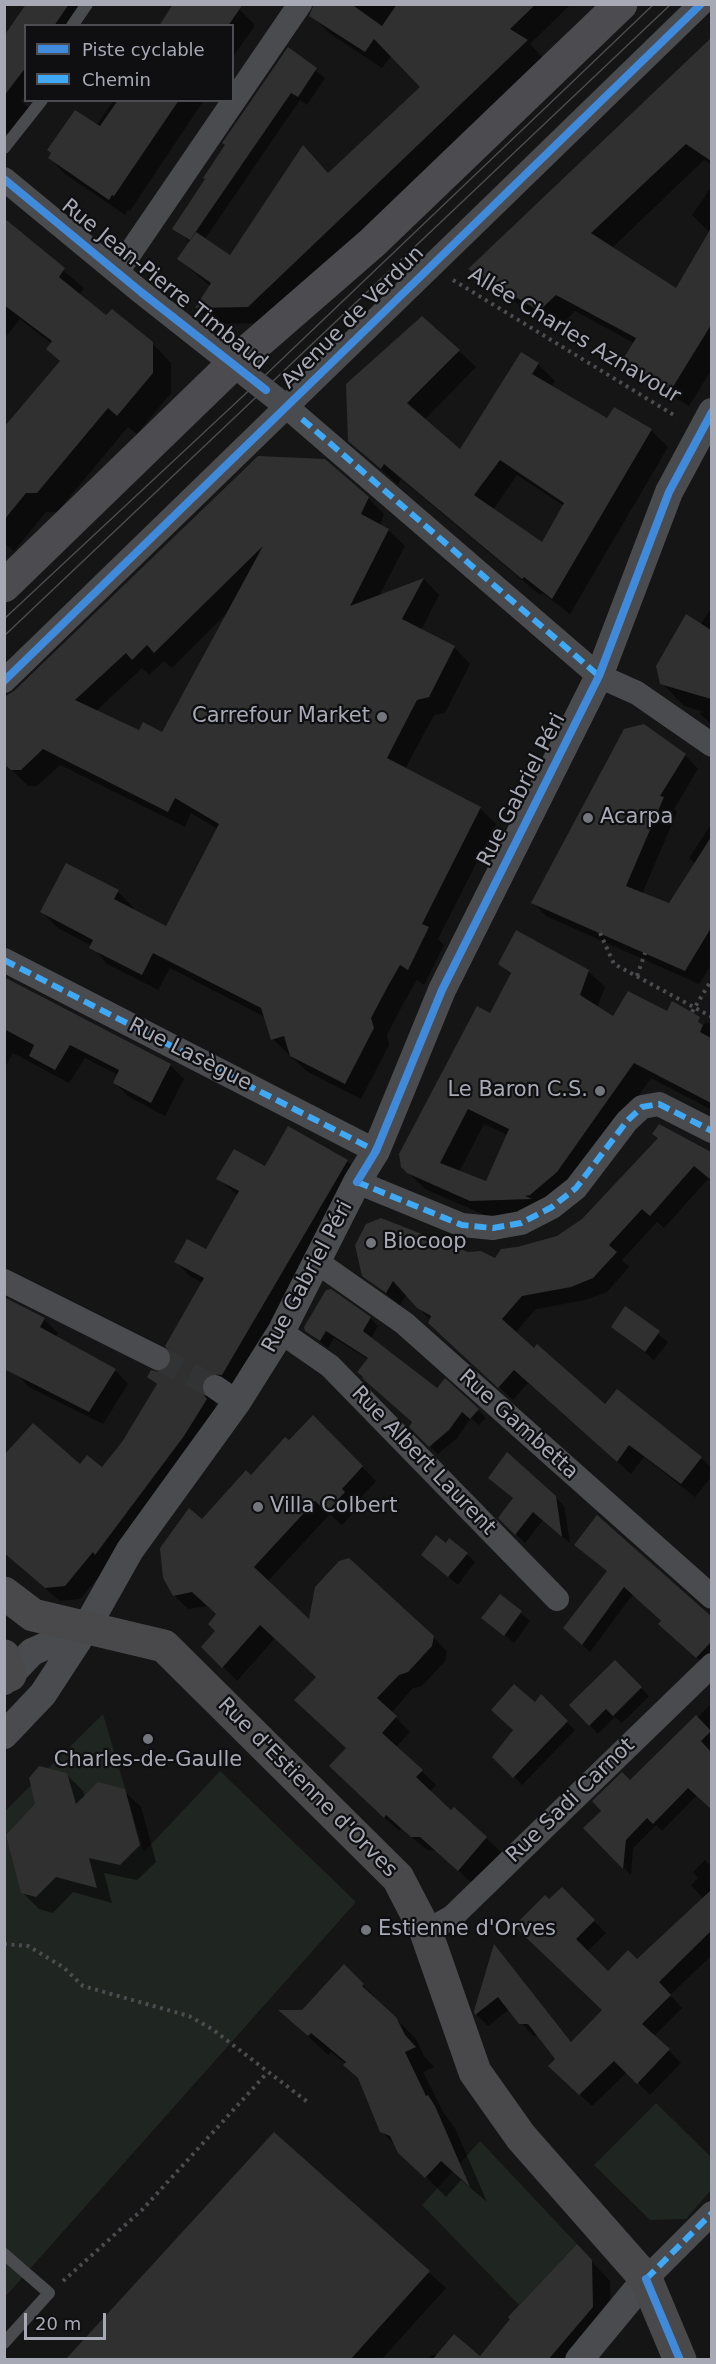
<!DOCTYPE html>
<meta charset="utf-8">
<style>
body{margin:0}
#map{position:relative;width:716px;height:2364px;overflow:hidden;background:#151515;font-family:"DejaVu Sans",sans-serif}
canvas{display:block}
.frame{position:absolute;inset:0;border:6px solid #a7aab5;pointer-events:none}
.legend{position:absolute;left:24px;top:24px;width:210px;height:78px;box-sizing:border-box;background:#0f0f11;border:2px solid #4c4d53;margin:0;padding:8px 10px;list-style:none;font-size:18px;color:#a7aab5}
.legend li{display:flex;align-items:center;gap:12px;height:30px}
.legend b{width:30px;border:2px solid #4c4d53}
.scale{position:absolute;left:24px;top:2313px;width:82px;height:27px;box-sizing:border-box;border:3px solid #a7aab5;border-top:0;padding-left:8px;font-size:18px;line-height:21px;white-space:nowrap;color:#a7aab5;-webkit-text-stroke:4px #0f0f11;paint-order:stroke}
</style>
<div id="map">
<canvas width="716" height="2364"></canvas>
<div class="frame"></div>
<ul class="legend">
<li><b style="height:8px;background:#408adc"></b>Piste cyclable</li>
<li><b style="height:8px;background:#3fa9f5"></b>Chemin</li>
</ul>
<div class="scale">20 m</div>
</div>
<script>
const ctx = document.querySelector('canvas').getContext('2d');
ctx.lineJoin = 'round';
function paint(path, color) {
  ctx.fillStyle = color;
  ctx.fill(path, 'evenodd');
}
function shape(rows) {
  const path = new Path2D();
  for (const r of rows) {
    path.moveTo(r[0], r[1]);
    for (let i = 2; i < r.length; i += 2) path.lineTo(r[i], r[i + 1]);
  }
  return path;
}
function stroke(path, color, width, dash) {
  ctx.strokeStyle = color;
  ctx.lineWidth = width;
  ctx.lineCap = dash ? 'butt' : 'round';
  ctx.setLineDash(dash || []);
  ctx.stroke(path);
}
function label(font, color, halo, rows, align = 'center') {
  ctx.font = font + ' "DejaVu Sans",sans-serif';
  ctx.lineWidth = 4.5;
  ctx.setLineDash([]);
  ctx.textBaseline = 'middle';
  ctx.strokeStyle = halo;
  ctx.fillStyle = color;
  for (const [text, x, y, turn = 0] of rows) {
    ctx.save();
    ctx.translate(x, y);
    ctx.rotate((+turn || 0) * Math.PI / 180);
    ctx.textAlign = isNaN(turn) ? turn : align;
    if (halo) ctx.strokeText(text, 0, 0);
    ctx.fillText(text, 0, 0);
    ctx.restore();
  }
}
const green = shape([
 [103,1714,144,1852,220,1771,356,1902,5,2297,5,1811],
 [656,2103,711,2157,711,2190,686,2219,650,2220,594,2165],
 [480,2141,577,2244,519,2305,422,2205]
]);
const shadow = shape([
 [28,4,89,4,74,26,26,26,26,95,21,101,36,115,15,139,4,131,4,39],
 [319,4,571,4,530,44,544,59,265,323,214,324,197,307,211,287,179,259,190,242,174,228,288,49,325,78,307,105,300,100,204,240,231,257,303,147,329,174,422,87,392,55,382,68,329,33,311,15],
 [238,8,254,24,254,27,232,58,232,26,159,26],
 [712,39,712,165,704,160,612,248,677,290,710,233,692,215,712,186,712,369,689,406,642,378,624,360,634,343,575,311,558,328,488,286,470,269],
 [114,100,204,100,130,211,128,210,125,215,65,174,50,158,96,126],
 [4,220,84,288,79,296,106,318,152,343,171,363,171,393,137,434,128,427,57,512,46,512,14,551,4,543,4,423,8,425,61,362,52,344,20,319,4,339],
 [459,351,476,367,424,420,461,451,538,364,555,381,551,387,608,420,651,430,668,447,570,614,542,593,540,595,401,479,398,485,350,440],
 [517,475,564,506,542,544,493,510],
 [258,457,368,498,384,514,380,526,388,530,405,546,379,596,424,579,439,595,421,630,454,647,470,664,445,713,434,715,405,769,480,808,496,824,438,939,444,945,424,985,417,980,404,1002,387,1035,389,1045,361,1099,308,1072,289,1055,273,1039,265,1017,170,968,158,990,107,964,92,946,58,928,42,912,118,892,134,908,133,910,167,928,218,829,191,813,185,827,60,765,37,786,28,786,4,762],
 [227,613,163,734,140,732,96,711,142,668,149,675,164,661,172,668],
 [712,607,712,725,699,713,704,712,684,706,662,683],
 [685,755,698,769,674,809,677,812,642,894,669,905,696,864,689,858,712,823,712,964,699,984,546,916,533,902],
 [500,964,588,971,605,987,597,1008,613,1018,689,1042,706,1022,709,1024,712,1021,712,1110,651,1078,573,1188,546,1214,487,1216,425,1189,408,1172,512,976],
 [484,1124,508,1135,487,1183,459,1172],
 [4,978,170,1065,184,1079,165,1116,128,1096,114,1082,118,1075,85,1058,69,1083,13,1053,4,1069],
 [659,1126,712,1154,712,1182,708,1179,664,1228,657,1222,622,1260,629,1267,607,1292,585,1300,536,1309,515,1333,605,1406,701,1458,712,1468,712,1476,695,1497,644,1457,631,1474,528,1383,513,1400,444,1336,407,1294,400,1305,363,1275,468,1253,496,1260,517,1249,557,1238,583,1220,660,1139],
 [347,1161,361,1175,236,1388,216,1394,215,1408,141,1528,80,1599,60,1601,4,1553,80,1466,102,1469,124,1443,158,1386,149,1377,172,1365,203,1283,190,1276,176,1262,207,1251,239,1196,218,1179,266,1168],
 [4,1297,44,1319,58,1333,55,1338,115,1370,128,1384,103,1424,29,1387,4,1360],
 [630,1312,668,1342,654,1360,612,1327],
 [370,1318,378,1326,371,1338,438,1390,445,1380,486,1418,479,1425,471,1418,457,1438,438,1454,411,1427,414,1423,369,1360,334,1338,328,1348,306,1331],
 [313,1417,376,1481,355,1504,358,1508,342,1525,330,1514,267,1582,310,1621,433,1637,447,1651,445,1661,422,1686,413,1688,391,1713,410,1732,396,1747,436,1785,430,1792,451,1812,454,1809,501,1852,473,1884,436,1850,427,1850,401,1828,399,1831,345,1780,348,1749,317,1677,275,1638,237,1681,203,1647,217,1631,218,1615,207,1606,188,1609,174,1595,202,1521],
 [490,1478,555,1497,564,1506,570,1543,543,1520,525,1543,500,1518,514,1499],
 [597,1517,712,1618,712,1663,706,1667,633,1594,590,1652,573,1636,609,1572],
 [446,1545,467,1554,475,1562,458,1585,432,1563],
 [500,1596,530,1621,514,1643,483,1618],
 [615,1662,649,1696,622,1723,615,1717,598,1734,571,1706],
 [541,1696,575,1730,522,1785,494,1757],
 [712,1703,712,1808,697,1795,662,1831,656,1825,633,1848,631,1875,585,1828],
 [66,1774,83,1791,85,1797,124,1791,141,1807,156,1862,137,1880,104,1873,112,1903,73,1892,53,1913,39,1909,22,1892,37,1805],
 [705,1860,710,1865,712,1863,712,1955,670,1995,682,2008,654,2036,681,2063,650,2095,627,2072,592,2106,550,2066,557,2059,539,2036,533,2036,510,2009,488,2026,476,2014,494,1947,572,2043,604,2011,550,1901,562,1889,606,1933,587,1952,608,1973,637,1961,704,1899,691,1885,698,1878,693,1872],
 [344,1966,416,2039,424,2056,434,2067,423,2072,443,2112,455,2128,487,2202,461,2180,446,2197,381,2131,360,2079,346,2064,331,2052,328,2055,282,2012,302,2012],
 [274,2134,446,2288,381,2360,67,2360],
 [577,2246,610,2281,611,2327,584,2360,429,2360,431,2355,438,2355,480,2358]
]);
const building = shape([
 [26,4,69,4,54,26,26,26,26,67,4,96,4,36],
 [173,4,243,4,228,26,159,26],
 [314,4,351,4,382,26,397,4,536,4,510,29,528,40,248,307,195,308,211,283,177,259,196,232,230,255,303,145,328,173,420,87,374,39,365,52,309,16],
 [711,38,711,161,686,144,591,233,676,288,711,228,711,325,671,390,622,361,636,338,556,295,539,311,468,269],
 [288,47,317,68,298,97,291,93,190,240,172,229,205,179,203,178,225,145,222,143],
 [118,100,179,100,114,196,112,195,109,200,48,158,51,153,47,150,75,110,100,126],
 [4,218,65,268,59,277,106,315,112,309,153,342,153,373,117,416,108,408,37,493,26,493,4,520,4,427,60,361,46,349,52,341,4,305],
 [422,316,460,350,407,403,460,449,521,352,539,363,532,374,607,418,614,407,652,429,552,599,524,577,522,579,384,464,381,469,348,441,346,384],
 [500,460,564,503,542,542,474,495],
 [258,456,325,459,369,497,361,514,389,529,350,606,424,578,402,619,455,646,429,697,417,700,387,758,481,807,422,924,429,927,408,970,400,965,388,986,371,1018,374,1028,345,1084,290,1056,284,1036,271,1040,261,1008,153,953,142,975,89,948,93,940,40,912,66,863,119,890,114,899,166,926,219,824,175,798,168,812,43,749,21,770,11,770,4,764,4,697,14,691],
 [263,546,162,732,143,722,139,730,75,700,126,653,132,660,147,645,154,653],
 [686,614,711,630,711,699,660,684,656,666],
 [644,724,686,754,660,796,664,797,626,886,669,903,711,837,711,928,685,971,531,903,624,729],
 [516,930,589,970,580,995,613,1016,628,991,667,1011,672,1001,700,1017,698,1022,703,1025,700,1032,711,1038,711,1103,634,1063,557,1172,530,1195,525,1196,532,1199,470,1201,407,1173,401,1167,399,1154,477,1006,490,1013,511,973,498,964],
 [468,1109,509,1129,486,1181,440,1163],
 [4,977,171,1064,151,1103,113,1083,119,1070,70,1045,55,1070,29,1056,34,1045,4,1029],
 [659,1124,711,1152,711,1180,694,1166,650,1216,642,1209,609,1245,617,1252,593,1278,571,1287,522,1296,502,1319,534,1348,537,1344,605,1404,617,1389,702,1457,681,1484,629,1445,617,1462,514,1370,498,1388,428,1323,431,1316,417,1308,393,1281,386,1293,362,1276,355,1245,366,1224,381,1218,468,1252,481,1251,495,1258,501,1249,517,1247,557,1236,582,1219,658,1138,652,1134],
 [288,1126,348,1160,222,1375,209,1374,203,1379,202,1393,207,1399,184,1436,95,1555,93,1552,65,1586,45,1588,4,1553,4,1455,33,1423,80,1464,87,1455,102,1467,122,1442,157,1384,147,1377,151,1370,159,1372,170,1365,172,1357,165,1346,204,1278,174,1262,187,1239,206,1249,239,1191,216,1179,234,1149,265,1166],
 [331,1289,371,1317,363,1331,437,1388,445,1378,479,1409,470,1419,462,1412,449,1430,429,1447,409,1427,412,1422,362,1378,363,1377,357,1372,368,1358,326,1331,320,1341,305,1331,304,1327,326,1290],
 [4,1297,45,1318,40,1327,116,1369,89,1412,4,1369],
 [625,1306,660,1331,645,1352,611,1327],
 [313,1415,363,1466,342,1489,345,1492,327,1512,315,1501,254,1567,309,1619,315,1587,339,1561,349,1558,434,1636,432,1646,408,1672,399,1675,377,1698,397,1716,382,1733,423,1770,416,1777,451,1810,454,1807,487,1837,458,1871,420,1837,411,1837,386,1815,384,1818,329,1766,346,1748,294,1700,316,1677,260,1625,222,1668,201,1647,215,1631,208,1624,216,1614,192,1592,173,1596,163,1578,160,1548,189,1508,202,1519,246,1470,251,1475,285,1437,289,1440],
 [507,1452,556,1496,562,1537,533,1512,515,1535,498,1518,513,1498,488,1478],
 [597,1515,711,1616,711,1642,696,1658,658,1624,661,1621,624,1587,582,1645,563,1628,607,1571,574,1545],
 [436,1535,446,1543,449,1538,468,1553,448,1577,421,1555],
 [500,1594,522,1611,504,1636,481,1618],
 [615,1660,642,1687,613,1716,606,1709,589,1726,569,1705],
 [514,1684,535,1702,541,1694,568,1721,513,1778,492,1757,513,1730,491,1710],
 [696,1715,711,1731,701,1741,711,1752,711,1809,688,1788,653,1824,647,1818,626,1840,623,1869,583,1828,601,1811,592,1801,622,1772,630,1780],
 [39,1766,67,1773,76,1804,98,1782,125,1789,140,1845,120,1865,89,1858,97,1888,56,1877,36,1897,21,1893,6,1835,35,1804,29,1778],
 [562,1887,595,1920,576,1939,608,1971,628,1950,637,1959,711,1890,711,1931,659,1982,671,1995,642,2024,670,2049,637,2084,614,2061,579,2095,548,2066,555,2059,528,2024,519,2024,498,1997,475,2015,474,2011,494,1944,571,2042,602,2010,514,1926,545,1895,549,1899],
 [344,1964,364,1984,362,1986,396,2017,405,2035,416,2047,405,2052,426,2096,428,2095,435,2106,470,2187,441,2161,425,2178,398,2153,390,2136,380,2132,358,2078,343,2065,346,2062,311,2033,308,2036,278,2010,302,2010],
 [274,2132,430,2271,350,2360,65,2360],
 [577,2244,592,2260,593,2307,548,2360,432,2360,454,2334,480,2356,510,2319,508,2317]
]);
const minorTunnel = shape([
 [158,1358,215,1387]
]);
const path = shape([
 [453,280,677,417],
 [600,933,614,964,712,1017],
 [637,976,645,953],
 [692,1012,712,979],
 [4,1944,28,1946,63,1967,83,1986,189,2016,212,2029,309,2103],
 [63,2281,142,2210,267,2073]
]);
const service = shape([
 [72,26,87,4],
 [4,148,42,100],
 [4,2254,49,2293,4,2343]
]);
const minor = shape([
 [4,179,141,292,288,408,599,676,637,693,712,745],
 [117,272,300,4],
 [4,681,701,4],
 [4,960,376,1151],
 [357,1182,462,1225,493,1228,521,1223,552,1207,576,1188,627,1121,642,1107,659,1104,712,1131],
 [317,1262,404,1323,712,1597],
 [4,1281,158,1358],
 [281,1332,330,1366,557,1599],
 [215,1387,237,1402],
 [426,1932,452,1917,712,1665],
 [646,2279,712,2213]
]);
const tertiary = shape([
 [4,1681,32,1652,86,1628],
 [4,1735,43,1694,86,1628,130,1550,237,1402,281,1332,357,1182,376,1151,442,990,599,676,669,492,712,412],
 [579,2360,646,2279]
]);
const secondary = shape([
 [4,1593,33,1615,164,1646,398,1878,426,1932,475,2072,521,2137,646,2279,680,2360],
 [4,1656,10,1675]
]);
const primary = shape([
 [4,586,234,363,372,243,621,4]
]);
const tram = shape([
 [4,619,257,383,654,4],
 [4,636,671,4]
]);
const quiet = shape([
 [302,419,599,676],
 [4,960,376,1151],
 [357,1182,462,1225,493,1228,521,1223,552,1207,576,1188,627,1121,642,1107,659,1104,712,1131],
 [646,2279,712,2213]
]);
const cycleway = shape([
 [4,179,141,292,266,390],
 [4,681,701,4],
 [357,1182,376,1151,442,990,599,676,669,492,712,412],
 [646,2279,680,2360]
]);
const markers = [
 [382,717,6,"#74767d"],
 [588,818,6,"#74767d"],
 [600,1091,6,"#74767d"],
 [371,1243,6,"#74767d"],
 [258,1507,6,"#74767d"],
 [148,1739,6,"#74767d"],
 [366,1930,6,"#74767d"]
];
const streetNames = [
 ["Rue Jean-Pierre Timbaud",164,285,39],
 ["Avenue de Verdun",353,318,-45],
 ["Allée Charles Aznavour",574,336,31],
 ["Rue Gabriel Péri",522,790,-63],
 ["Rue Lasègue",190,1055,27],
 ["Rue Gabriel Péri",308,1277,-62],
 ["Rue Gambetta",518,1425,42],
 ["Rue Albert Laurent",423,1461,46],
 ["Rue d'Estienne d'Orves",307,1788,45],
 ["Rue Sadi Carnot",571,1801,-44]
];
const poiNames = [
 ["Carrefour Market",370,717,"right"],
 ["Acarpa",600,818],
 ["Le Baron C.S.",588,1091,"right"],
 ["Biocoop",383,1243],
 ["Villa Colbert",270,1507],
 ["Charles-de-Gaulle",148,1761,"center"],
 ["Estienne d'Orves",378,1930]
];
paint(green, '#1f2520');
paint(shadow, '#0007');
paint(building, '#303030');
stroke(minorTunnel, '#323335', 24, [24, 12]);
stroke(path, '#4b4c4f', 4, [3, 4.5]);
stroke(service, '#4a4b4e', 12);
stroke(minor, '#4a4b4e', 24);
stroke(tertiary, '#4a4b4e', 28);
stroke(secondary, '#49494c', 33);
stroke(primary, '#4c4c50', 33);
stroke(tram, '#4b4c4e', 1.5);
stroke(quiet, '#3fa9f5', 6, [12, 6]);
stroke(cycleway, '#408adc', 8);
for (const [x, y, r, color] of markers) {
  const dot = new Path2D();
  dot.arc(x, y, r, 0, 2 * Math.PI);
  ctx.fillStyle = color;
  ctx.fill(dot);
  stroke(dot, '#0f0f11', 2);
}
label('21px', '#a7aab5', '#0f0f11', streetNames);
label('21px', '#a7aab5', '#0f0f11', poiNames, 'left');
</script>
